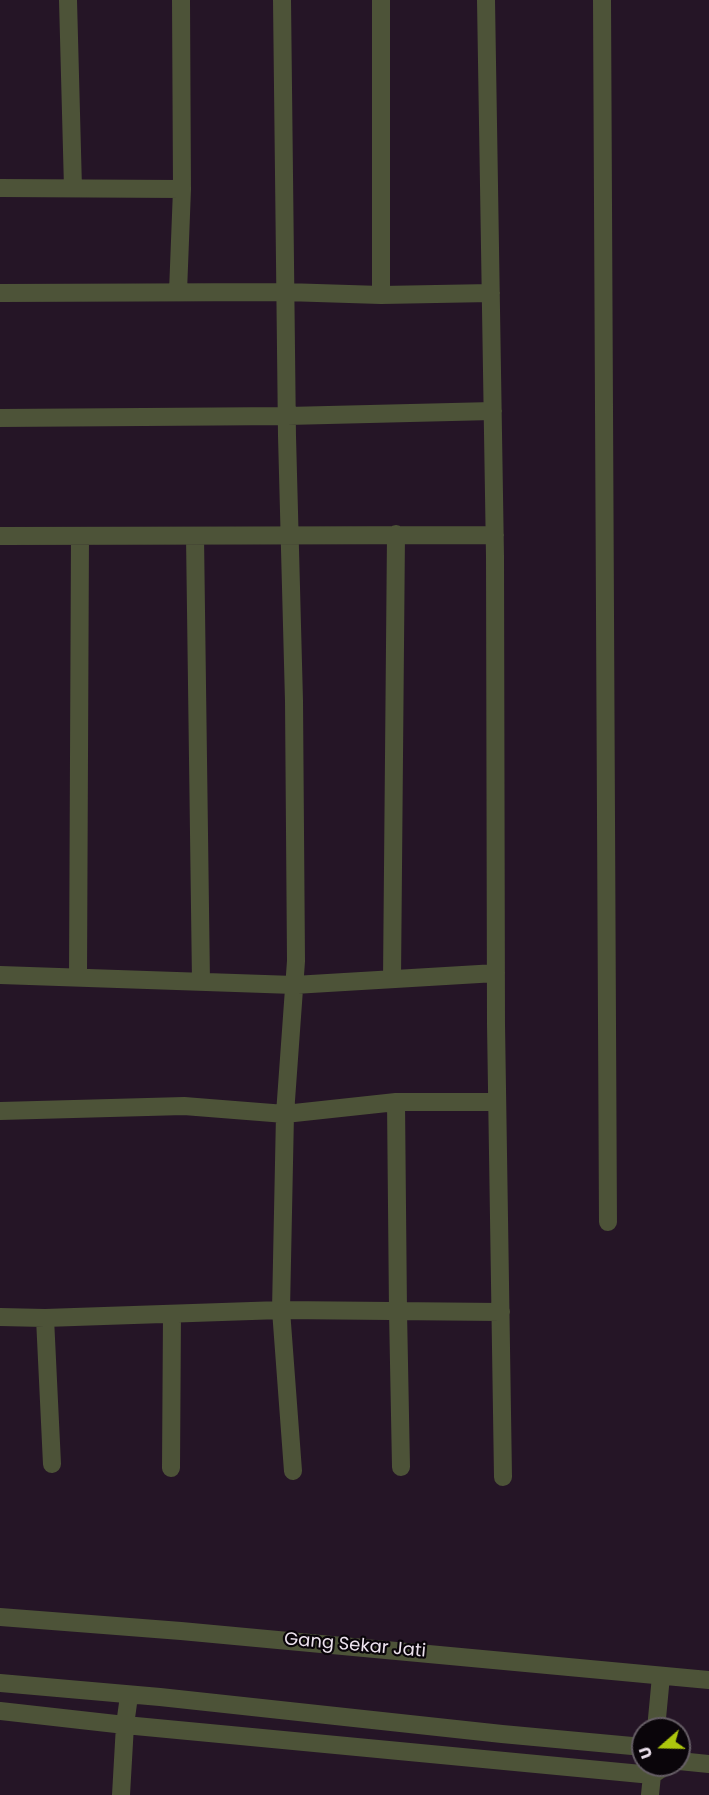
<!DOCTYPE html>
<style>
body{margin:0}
#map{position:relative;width:709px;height:1795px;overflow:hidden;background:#251526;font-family:Poppins,sans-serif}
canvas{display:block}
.north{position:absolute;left:631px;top:1717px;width:60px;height:60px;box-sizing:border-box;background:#0a050a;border:2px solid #655d65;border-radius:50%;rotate:250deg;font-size:16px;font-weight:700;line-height:24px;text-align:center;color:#ede2ee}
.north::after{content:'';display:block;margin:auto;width:21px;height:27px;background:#adc60d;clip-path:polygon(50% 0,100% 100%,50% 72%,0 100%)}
</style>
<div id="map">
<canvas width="709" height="1795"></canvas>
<div class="north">U</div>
</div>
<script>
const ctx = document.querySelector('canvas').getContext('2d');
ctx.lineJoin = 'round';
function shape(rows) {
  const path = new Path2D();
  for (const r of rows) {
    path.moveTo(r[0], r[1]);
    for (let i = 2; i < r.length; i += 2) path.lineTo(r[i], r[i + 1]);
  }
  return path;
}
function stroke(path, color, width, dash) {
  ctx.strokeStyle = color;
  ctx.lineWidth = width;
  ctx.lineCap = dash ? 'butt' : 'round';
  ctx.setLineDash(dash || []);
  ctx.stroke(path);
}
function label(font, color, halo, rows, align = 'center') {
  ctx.font = font + ' Poppins,sans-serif';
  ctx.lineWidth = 4.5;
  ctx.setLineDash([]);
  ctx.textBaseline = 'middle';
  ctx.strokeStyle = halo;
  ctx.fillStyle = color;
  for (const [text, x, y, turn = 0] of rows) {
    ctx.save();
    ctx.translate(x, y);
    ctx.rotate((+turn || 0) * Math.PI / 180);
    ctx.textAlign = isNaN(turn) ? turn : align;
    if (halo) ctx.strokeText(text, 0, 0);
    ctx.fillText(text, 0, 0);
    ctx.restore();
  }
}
const street = shape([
 [68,0,73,188],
 [282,0,287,436,294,701,296,961,285,1114,281,1310,293,1471],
 [381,0,381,295],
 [486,0,495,556,496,1024,503,1477],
 [602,0,608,1222],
 [0,188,182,189,181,0],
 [178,292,182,189],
 [0,293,285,292,381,295,491,293],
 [0,418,287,416,493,411],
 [0,536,495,535],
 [195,536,201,982],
 [0,975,294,985,496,973],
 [78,977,80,536],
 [392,979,396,534],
 [396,1102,398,1311,401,1467],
 [0,1111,184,1106,285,1114,396,1102,497,1102],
 [0,1317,45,1318,281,1310,501,1312],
 [45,1318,52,1464],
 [171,1468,172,1314],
 [0,1617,181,1631,709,1680],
 [0,1683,160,1697,502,1734,643,1747],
 [0,1711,125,1725,652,1775,667,1765],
 [656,1729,661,1676],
 [679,1761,709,1764],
 [121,1795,125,1725,129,1696],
 [650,1795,653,1765]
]);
const streetNames = [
 ["Gang Sekar Jati",355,1646,5]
];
stroke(street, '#4d5338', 18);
label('18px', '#ede2ee', '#0a050a', streetNames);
</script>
